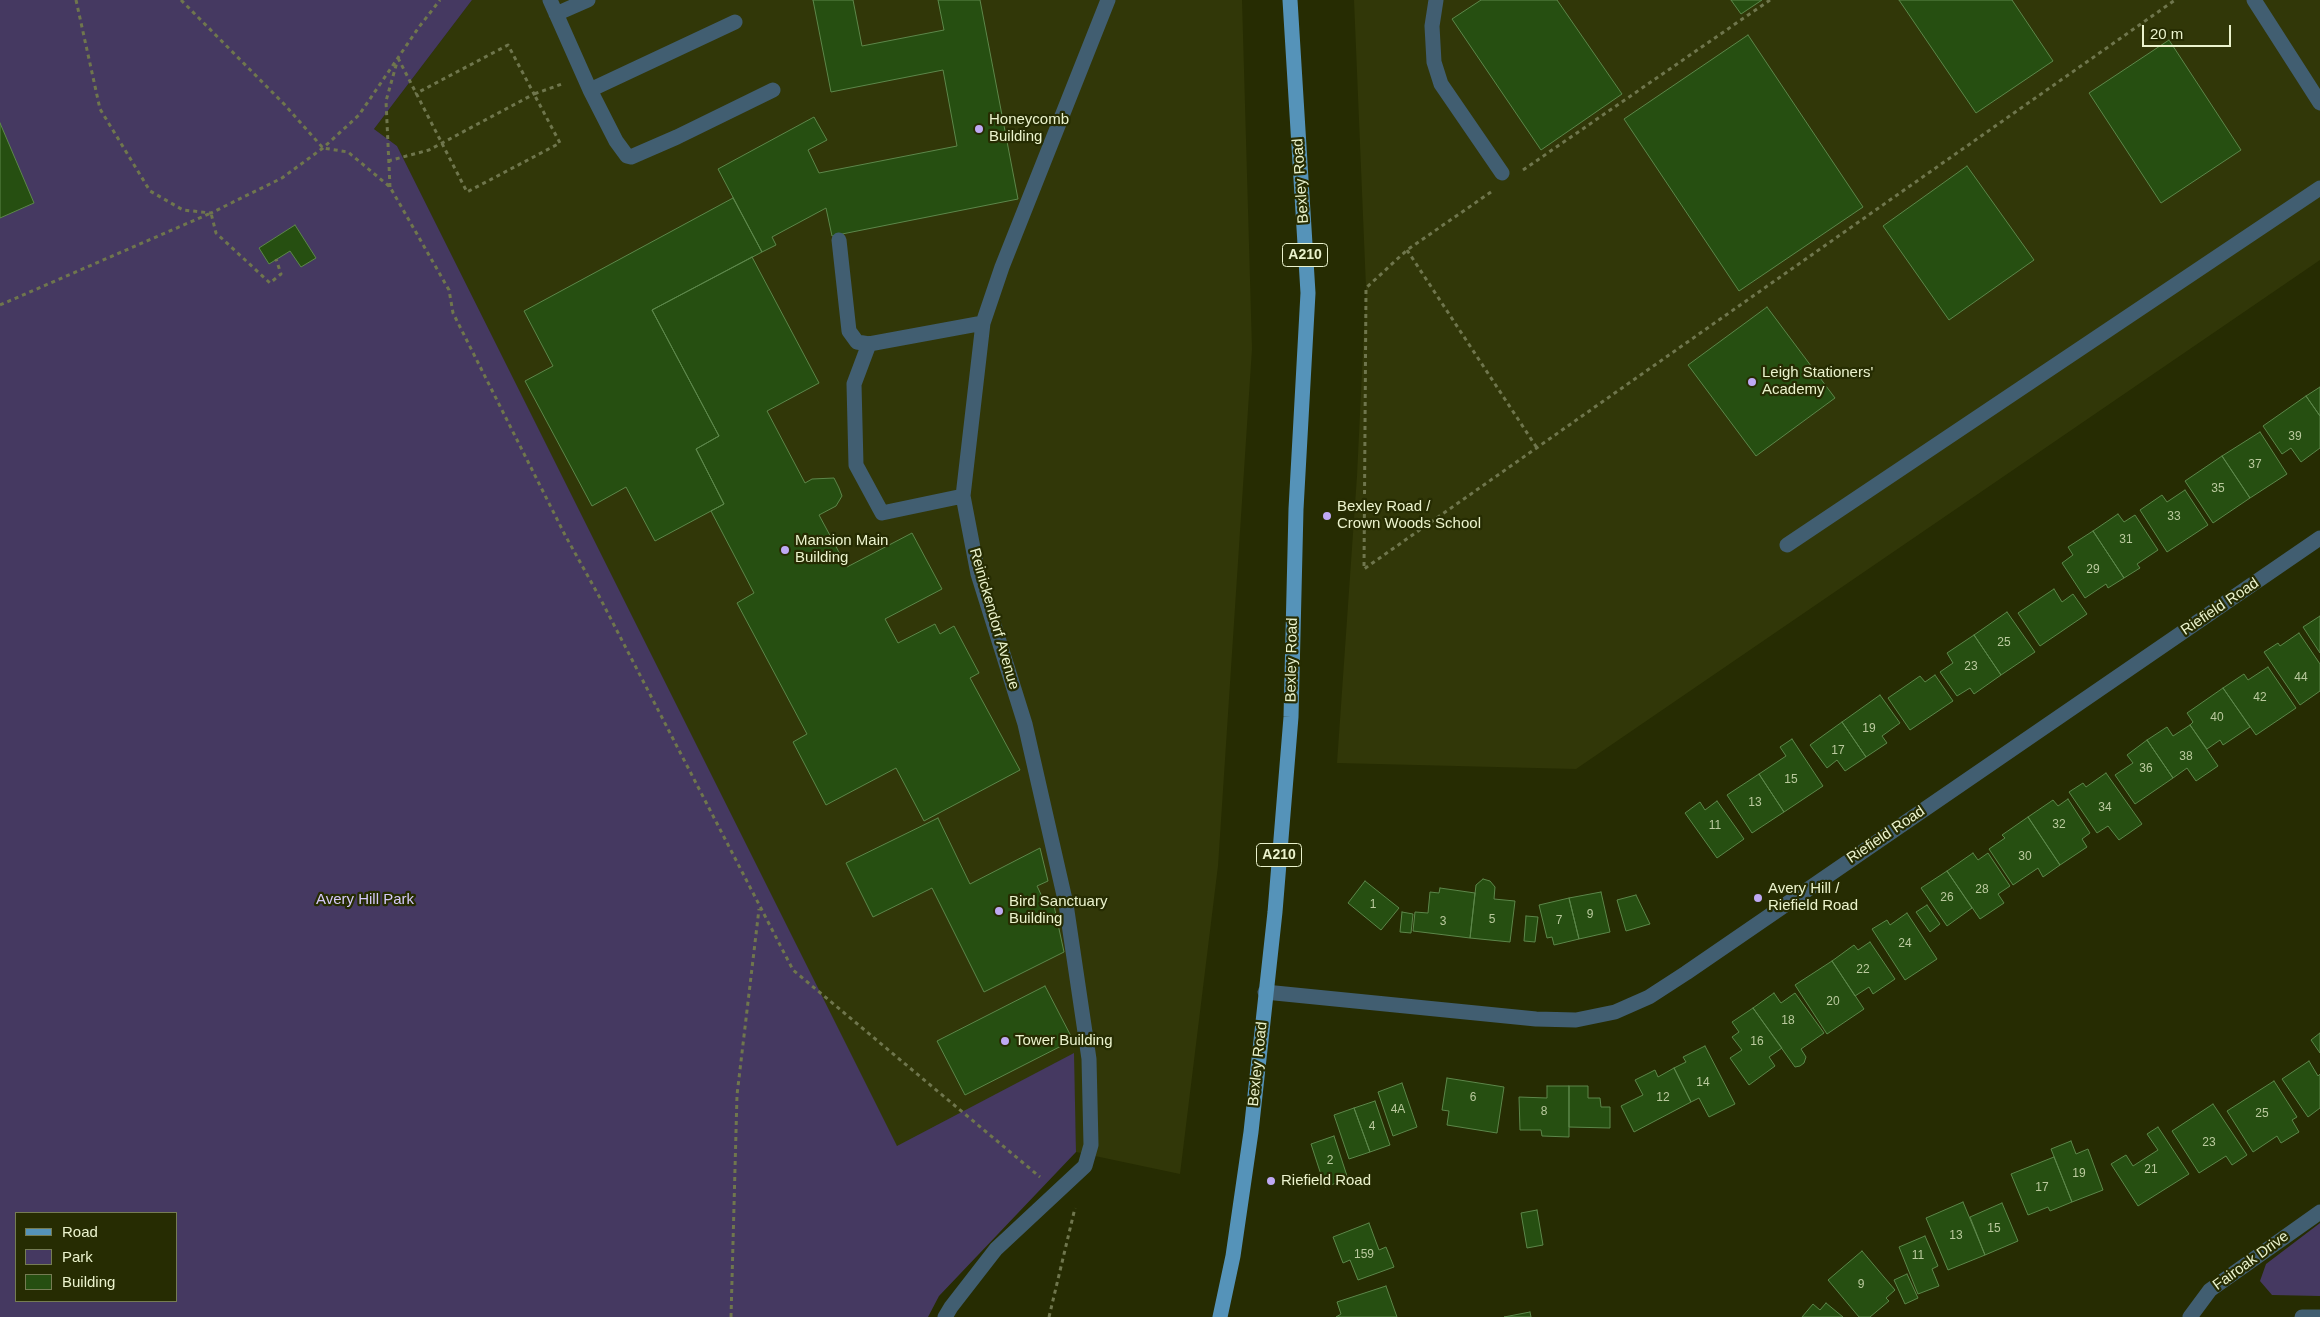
<!DOCTYPE html>
<style>
body{margin:0}
#map{position:relative;width:2320px;height:1317px;overflow:hidden;background:#262c02;font-family:Arial,sans-serif}
canvas{display:block}
.legend{position:absolute;left:15px;top:1212px;width:162px;height:90px;box-sizing:border-box;background:#262c02;border:1px solid #757c53;margin:0;padding:6px 9px;list-style:none;font-size:15px;color:#ebf3cd}
.legend li{display:flex;align-items:center;gap:10px;height:25px}
.legend b{width:25px;border:1px solid #757c53}
.scale{position:absolute;left:2142px;top:25px;width:89px;height:22px;box-sizing:border-box;border:2px solid #ebf3cd;border-top:0;padding-left:6px;font-size:15px;line-height:18px;white-space:nowrap;color:#ebf3cd;-webkit-text-stroke:4px #262c02;paint-order:stroke}
</style>
<div id="map">
<canvas width="2320" height="1317"></canvas>
<ul class="legend">
<li><b style="height:6px;background:#5593b9"></b>Road</li>
<li><b style="height:14px;background:#453961"></b>Park</li>
<li><b style="height:14px;background:#264f11"></b>Building</li>
</ul>
<div class="scale">20 m</div>
</div>
<script>
const ctx = document.querySelector('canvas').getContext('2d');
ctx.lineJoin = 'round';
function paint(path, color) {
  ctx.fillStyle = color;
  ctx.fill(path, 'evenodd');
}
function shape(rows) {
  const path = new Path2D();
  for (const r of rows) {
    path.moveTo(r[0], r[1]);
    for (let i = 2; i < r.length; i += 2) path.lineTo(r[i], r[i + 1]);
  }
  return path;
}
function stroke(path, color, width, dash) {
  ctx.strokeStyle = color;
  ctx.lineWidth = width;
  ctx.lineCap = dash ? 'butt' : 'round';
  ctx.setLineDash(dash || []);
  ctx.stroke(path);
}
function label(font, color, halo, rows, align = 'center') {
  ctx.font = font + ' Arial,sans-serif';
  ctx.lineWidth = 4.5;
  ctx.setLineDash([]);
  ctx.textBaseline = 'middle';
  ctx.strokeStyle = halo;
  ctx.fillStyle = color;
  for (const [text, x, y, turn = 0] of rows) {
    ctx.save();
    ctx.translate(x, y);
    ctx.rotate((+turn || 0) * Math.PI / 180);
    ctx.textAlign = isNaN(turn) ? turn : align;
    if (halo) ctx.strokeText(text, 0, 0);
    ctx.fillText(text, 0, 0);
    ctx.restore();
  }
}
const built = shape([
 [472,0,1242,0,1252,349,1218,866,1180,1174,1076,1152,1073,1054,897,1147,397,146,374,129],
 [1354,0,2320,0,2320,260,1576,769,1337,763,1357,476,1366,288]
]);
const green = shape([
 [0,0,472,0,374,129,397,146,897,1146,1074,1053,1076,1152,939,1296,928,1317,0,1317],
 [16,1213,176,1213,176,1301,16,1301],
 [2320,1223,2320,1296,2272,1295,2260,1281,2266,1264]
]);
const building = shape([
 [813,0,853,0,862,46,944,30,938,0,980,0,1018,199,832,236,826,208,772,237,776,245,762,252,718,169,814,117,827,140,808,150,819,173,957,146,943,70,831,92,813,0],
 [1481,0,1557,0,1622,94,1541,150,1452,19,1481,0],
 [1731,0,1762,0,1741,14,1731,0],
 [1899,0,2012,0,2053,61,1976,113,1899,0],
 [1748,35,1863,207,1739,291,1624,119,1748,35],
 [2169,40,2241,150,2161,203,2089,93,2169,40],
 [0,123,34,203,0,218,0,123],
 [1967,166,2034,260,1949,320,1883,226,1967,166],
 [733,198,762,252,652,310,719,436,696,449,724,504,655,541,626,487,592,506,525,381,553,366,524,311,733,198],
 [295,225,316,258,301,267,290,251,269,264,259,248,295,225],
 [752,257,819,383,767,411,805,483,812,479,834,478,839,488,842,496,836,506,819,515,847,567,912,533,942,589,885,619,898,643,935,624,940,634,954,626,979,673,970,678,1020,770,924,821,896,768,826,805,793,742,807,734,737,603,754,593,711,511,724,504,696,449,719,436,652,310,752,257],
 [1767,307,1835,398,1756,456,1688,365,1767,307],
 [2320,387,2320,416,2306,396,2320,387],
 [2306,396,2320,416,2320,448,2301,462,2291,448,2282,454,2263,426,2306,396],
 [2260,432,2287,474,2250,498,2222,456,2260,432],
 [2222,456,2250,498,2213,523,2185,481,2222,456],
 [2185,490,2208,525,2167,552,2140,510,2162,495,2167,502,2185,490],
 [2118,514,2124,522,2135,515,2158,550,2137,564,2140,568,2124,578,2093,531,2118,514],
 [2093,531,2124,578,2108,588,2106,584,2085,598,2062,563,2073,555,2068,547,2093,531],
 [2054,589,2062,602,2073,594,2087,614,2040,646,2018,613,2054,589],
 [2007,612,2035,652,2001,675,1974,635,2007,612],
 [2320,616,2320,653,2303,627,2320,616],
 [2299,633,2320,664,2320,691,2300,705,2264,652,2278,643,2280,646,2299,633],
 [1974,635,2001,675,1974,694,1970,688,1957,696,1940,672,1953,663,1947,653,1974,635],
 [2268,667,2296,708,2256,735,2223,688,2244,674,2248,680,2268,667],
 [1935,675,1953,701,1910,730,1888,698,1920,676,1925,682,1935,675],
 [2223,688,2250,727,2223,745,2220,740,2207,749,2190,725,2193,722,2187,713,2223,688],
 [1880,695,1900,723,1882,736,1887,743,1866,757,1842,722,1880,695],
 [1842,722,1866,757,1845,771,1837,760,1827,768,1810,745,1842,722],
 [2190,725,2218,766,2196,781,2187,768,2173,778,2147,740,2167,727,2173,736,2190,725],
 [1792,739,1823,786,1784,812,1759,774,1786,756,1780,747,1792,739],
 [2147,740,2173,778,2135,804,2115,775,2133,763,2127,755,2147,740],
 [2106,773,2142,824,2119,840,2108,826,2097,833,2069,792,2083,783,2086,787,2106,773],
 [1759,774,1784,812,1752,833,1727,795,1759,774],
 [2068,799,2090,833,2082,839,2087,847,2060,865,2028,817,2053,800,2058,806,2068,799],
 [1717,801,1744,839,1717,858,1685,813,1700,802,1705,810,1717,801],
 [2028,817,2060,865,2043,877,2038,868,2013,885,1989,849,2005,838,2002,835,2028,817],
 [938,818,970,884,1040,848,1048,881,1037,886,1046,905,1053,901,1064,952,984,992,932,888,873,917,846,863,938,818],
 [1973,853,1978,860,1988,853,2010,886,1998,894,2004,903,1980,919,1947,871,1973,853],
 [1947,871,1972,908,1947,926,1921,888,1947,871],
 [1483,879,1490,881,1495,887,1494,899,1515,901,1510,942,1470,938,1476,885,1483,879],
 [1365,881,1399,908,1381,930,1348,903,1365,881],
 [1440,888,1475,893,1470,938,1413,931,1415,912,1428,913,1430,892,1439,893,1440,888],
 [1601,892,1610,932,1579,939,1569,898,1601,892],
 [1636,895,1650,924,1626,931,1617,900,1636,895],
 [1569,898,1579,939,1554,945,1552,937,1547,938,1539,905,1569,898],
 [1927,905,1940,924,1930,932,1916,912,1927,905],
 [1402,912,1413,914,1411,933,1400,932,1402,912],
 [1907,913,1937,959,1905,980,1872,929,1887,920,1890,925,1907,913],
 [1526,916,1538,917,1535,942,1524,941,1526,916],
 [1870,942,1895,979,1873,994,1869,987,1855,996,1832,961,1854,945,1858,950,1870,942],
 [1832,961,1864,1009,1827,1034,1795,985,1832,961],
 [1045,986,1073,1040,965,1095,937,1041,1045,986],
 [1774,993,1781,1003,1795,993,1824,1033,1801,1049,1806,1057,1804,1063,1800,1066,1795,1067,1753,1008,1774,993],
 [1753,1008,1782,1048,1769,1057,1775,1066,1749,1085,1730,1058,1742,1050,1732,1037,1739,1032,1732,1022,1753,1008],
 [2320,1033,2320,1053,2311,1040,2320,1033],
 [1705,1046,1735,1104,1709,1117,1699,1098,1691,1102,1674,1068,1686,1062,1683,1057,1705,1046],
 [2309,1061,2318,1076,2320,1074,2320,1108,2308,1117,2282,1079,2309,1061],
 [1674,1068,1691,1102,1634,1132,1621,1106,1643,1095,1635,1080,1655,1070,1658,1077,1674,1068],
 [1447,1078,1504,1087,1497,1133,1447,1125,1449,1111,1442,1110,1447,1078],
 [2274,1081,2297,1117,2292,1120,2299,1132,2281,1143,2277,1136,2253,1152,2227,1111,2274,1081],
 [1402,1083,1417,1127,1393,1136,1378,1092,1402,1083],
 [1547,1086,1569,1086,1569,1137,1542,1136,1541,1130,1520,1130,1519,1097,1547,1098,1547,1086],
 [1569,1086,1588,1086,1588,1098,1600,1098,1601,1107,1610,1107,1610,1128,1569,1127,1569,1086],
 [1375,1101,1390,1145,1370,1152,1354,1108,1375,1101],
 [2213,1104,2247,1155,2232,1165,2226,1156,2199,1173,2172,1131,2213,1104],
 [1354,1108,1370,1152,1349,1159,1334,1115,1354,1108],
 [2158,1127,2189,1174,2138,1206,2111,1164,2126,1155,2133,1166,2158,1150,2147,1134,2158,1127],
 [1334,1136,1348,1179,1325,1187,1311,1144,1334,1136],
 [2071,1141,2076,1154,2088,1149,2103,1190,2072,1202,2051,1149,2071,1141],
 [2054,1157,2072,1202,2050,1211,2048,1207,2028,1215,2011,1174,2054,1157],
 [1963,1202,1985,1255,1948,1270,1926,1218,1963,1202],
 [2002,1203,2018,1241,1985,1255,1970,1217,2002,1203],
 [1537,1210,1543,1245,1527,1248,1521,1213,1537,1210],
 [1369,1223,1379,1250,1386,1247,1394,1267,1358,1280,1350,1260,1343,1263,1333,1237,1369,1223],
 [1925,1236,1938,1266,1932,1269,1939,1286,1918,1294,1899,1247,1925,1236],
 [1862,1251,1895,1290,1886,1298,1889,1301,1870,1317,1859,1317,1828,1280,1862,1251],
 [1907,1274,1918,1298,1905,1304,1894,1280,1907,1274],
 [1386,1286,1397,1317,1336,1317,1341,1314,1337,1302,1386,1286],
 [1826,1303,1843,1317,1802,1317,1813,1304,1820,1310,1826,1303],
 [1530,1312,1531,1317,1504,1317,1530,1312]
]);
const path = shape([
 [76,0,100,109,150,191,183,210,211,213,282,178,323,148,359,115,419,27,440,0],
 [181,0,285,105,323,148,348,152,390,187,449,290,453,313,565,535,600,598,793,970,1040,1177],
 [398,58,467,192,560,143,534,94,562,84],
 [388,161,429,150,534,94,508,45,415,94],
 [1523,170,1770,0],
 [390,187,386,101,397,62],
 [1491,192,1407,250,1366,288,1364,569,2175,0],
 [1407,250,1537,448],
 [0,305,211,213,216,233,270,283,281,274,276,259],
 [731,1317,737,1095,759,909],
 [1049,1317,1075,1208]
]);
const minor = shape([
 [550,0,590,90,616,141,627,156,631,157,677,137,773,90],
 [1436,0,1432,26,1434,62,1441,84,1502,173],
 [2254,0,2320,103],
 [556,14,588,0],
 [590,90,735,22],
 [839,240,849,331,857,342,869,344,983,323],
 [869,344,854,384,856,465,882,513,963,496],
 [1787,545,2320,188],
 [1265,992,1536,1019,1576,1020,1615,1012,1649,997,1686,973,2320,538],
 [945,1317,951,1307,996,1249,1085,1166,1091,1145,1089,1059,1066,904,1025,724,978,574,963,496,983,323,1002,267,1108,0],
 [2190,1317,2210,1290,2320,1212],
 [2302,1317,2320,1317]
]);
const major = shape([
 [1220,1317,1233,1256,1251,1132,1275,912,1291,717,1296,509,1308,293,1290,0]
]);
const markers = [
 [979,129,5,"#bfa9f4"],
 [1752,382,5,"#bfa9f4"],
 [1327,516,5,"#bfa9f4"],
 [785,550,5,"#bfa9f4"],
 [1758,898,5,"#bfa9f4"],
 [999,911,5,"#bfa9f4"],
 [1005,1041,5,"#bfa9f4"],
 [1271,1181,5,"#bfa9f4"]
];
const numberNames = [
 ["39",2295,437],
 ["37",2255,465],
 ["35",2218,489],
 ["33",2174,517],
 ["31",2126,540],
 ["29",2093,570],
 ["25",2004,643],
 ["23",1971,667],
 ["44",2301,678],
 ["42",2260,698],
 ["40",2217,718],
 ["19",1869,729],
 ["17",1838,751],
 ["38",2186,757],
 ["36",2146,769],
 ["15",1791,780],
 ["13",1755,803],
 ["34",2105,808],
 ["32",2059,825],
 ["11",1715,826],
 ["30",2025,857],
 ["28",1982,890],
 ["26",1947,898],
 ["1",1373,905],
 ["9",1590,915],
 ["5",1492,920],
 ["7",1559,921],
 ["3",1443,922],
 ["24",1905,944],
 ["22",1863,970],
 ["20",1833,1002],
 ["18",1788,1021],
 ["16",1757,1042],
 ["14",1703,1083],
 ["6",1473,1098],
 ["12",1663,1098],
 ["4A",1398,1110],
 ["8",1544,1112],
 ["25",2262,1114],
 ["4",1372,1127],
 ["23",2209,1143],
 ["2",1330,1161],
 ["21",2151,1170],
 ["19",2079,1174],
 ["17",2042,1188],
 ["15",1994,1229],
 ["13",1956,1236],
 ["159",1364,1255],
 ["11",1918,1256],
 ["9",1861,1285]
];
const shields = [
 [1305,255,45],
 [1279,855,45]
];
const shieldNames = [
 ["A210",1305,255],
 ["A210",1279,855]
];
const poiNames = [
 ["Honeycomb",989,120],
 ["Building",989,137],
 ["Leigh Stationers'",1762,373],
 ["Academy",1762,390],
 ["Bexley Road /",1337,507],
 ["Crown Woods School",1337,524],
 ["Mansion Main",795,541],
 ["Building",795,558],
 ["Avery Hill /",1768,889],
 ["Riefield Road",1768,906],
 ["Bird Sanctuary",1009,902],
 ["Building",1009,919],
 ["Tower Building",1015,1041],
 ["Riefield Road",1281,1181]
];
const streetNames = [
 ["Bexley Road",1301,181,-94],
 ["Riefield Road",2220,607,-34],
 ["Reinickendorf Avenue",994,619,74],
 ["Bexley Road",1292,660,-89],
 ["Riefield Road",1886,835,-34],
 ["Bexley Road",1258,1064,-84],
 ["Fairoak Drive",2251,1261,-36]
];
const parkNames = [
 ["Avery Hill Park",365,900]
];
paint(built, '#313708');
paint(green, '#453961');
paint(building, '#264f11');
stroke(building, '#5c874a', 1);
stroke(path, '#6f764d', 3, [4, 4]);
stroke(minor, '#415e71', 15);
stroke(major, '#5593b9', 15);
for (const [x, y, r, color] of markers) {
  const dot = new Path2D();
  dot.arc(x, y, r, 0, 2 * Math.PI);
  ctx.fillStyle = color;
  ctx.fill(dot);
  stroke(dot, '#262c02', 2);
}
label('12px', '#baca9e', null, numberNames);
for (const [x, y, w] of shields) {
  const box = new Path2D();
  box.roundRect(x - w / 2, y - 11.5, w, 23, 4);
  ctx.fillStyle = '#262c02';
  ctx.fill(box);
  stroke(box, '#ebf3cd', 1);
}
label('bold 14px', '#ebf3cd', null, shieldNames);
label('15px', '#ebf3cd', '#262c02', poiNames, 'left');
label('15px', '#ebf3cd', '#262c02', streetNames);
label('15px', '#d5c9f9', '#262c02', parkNames);
</script>
